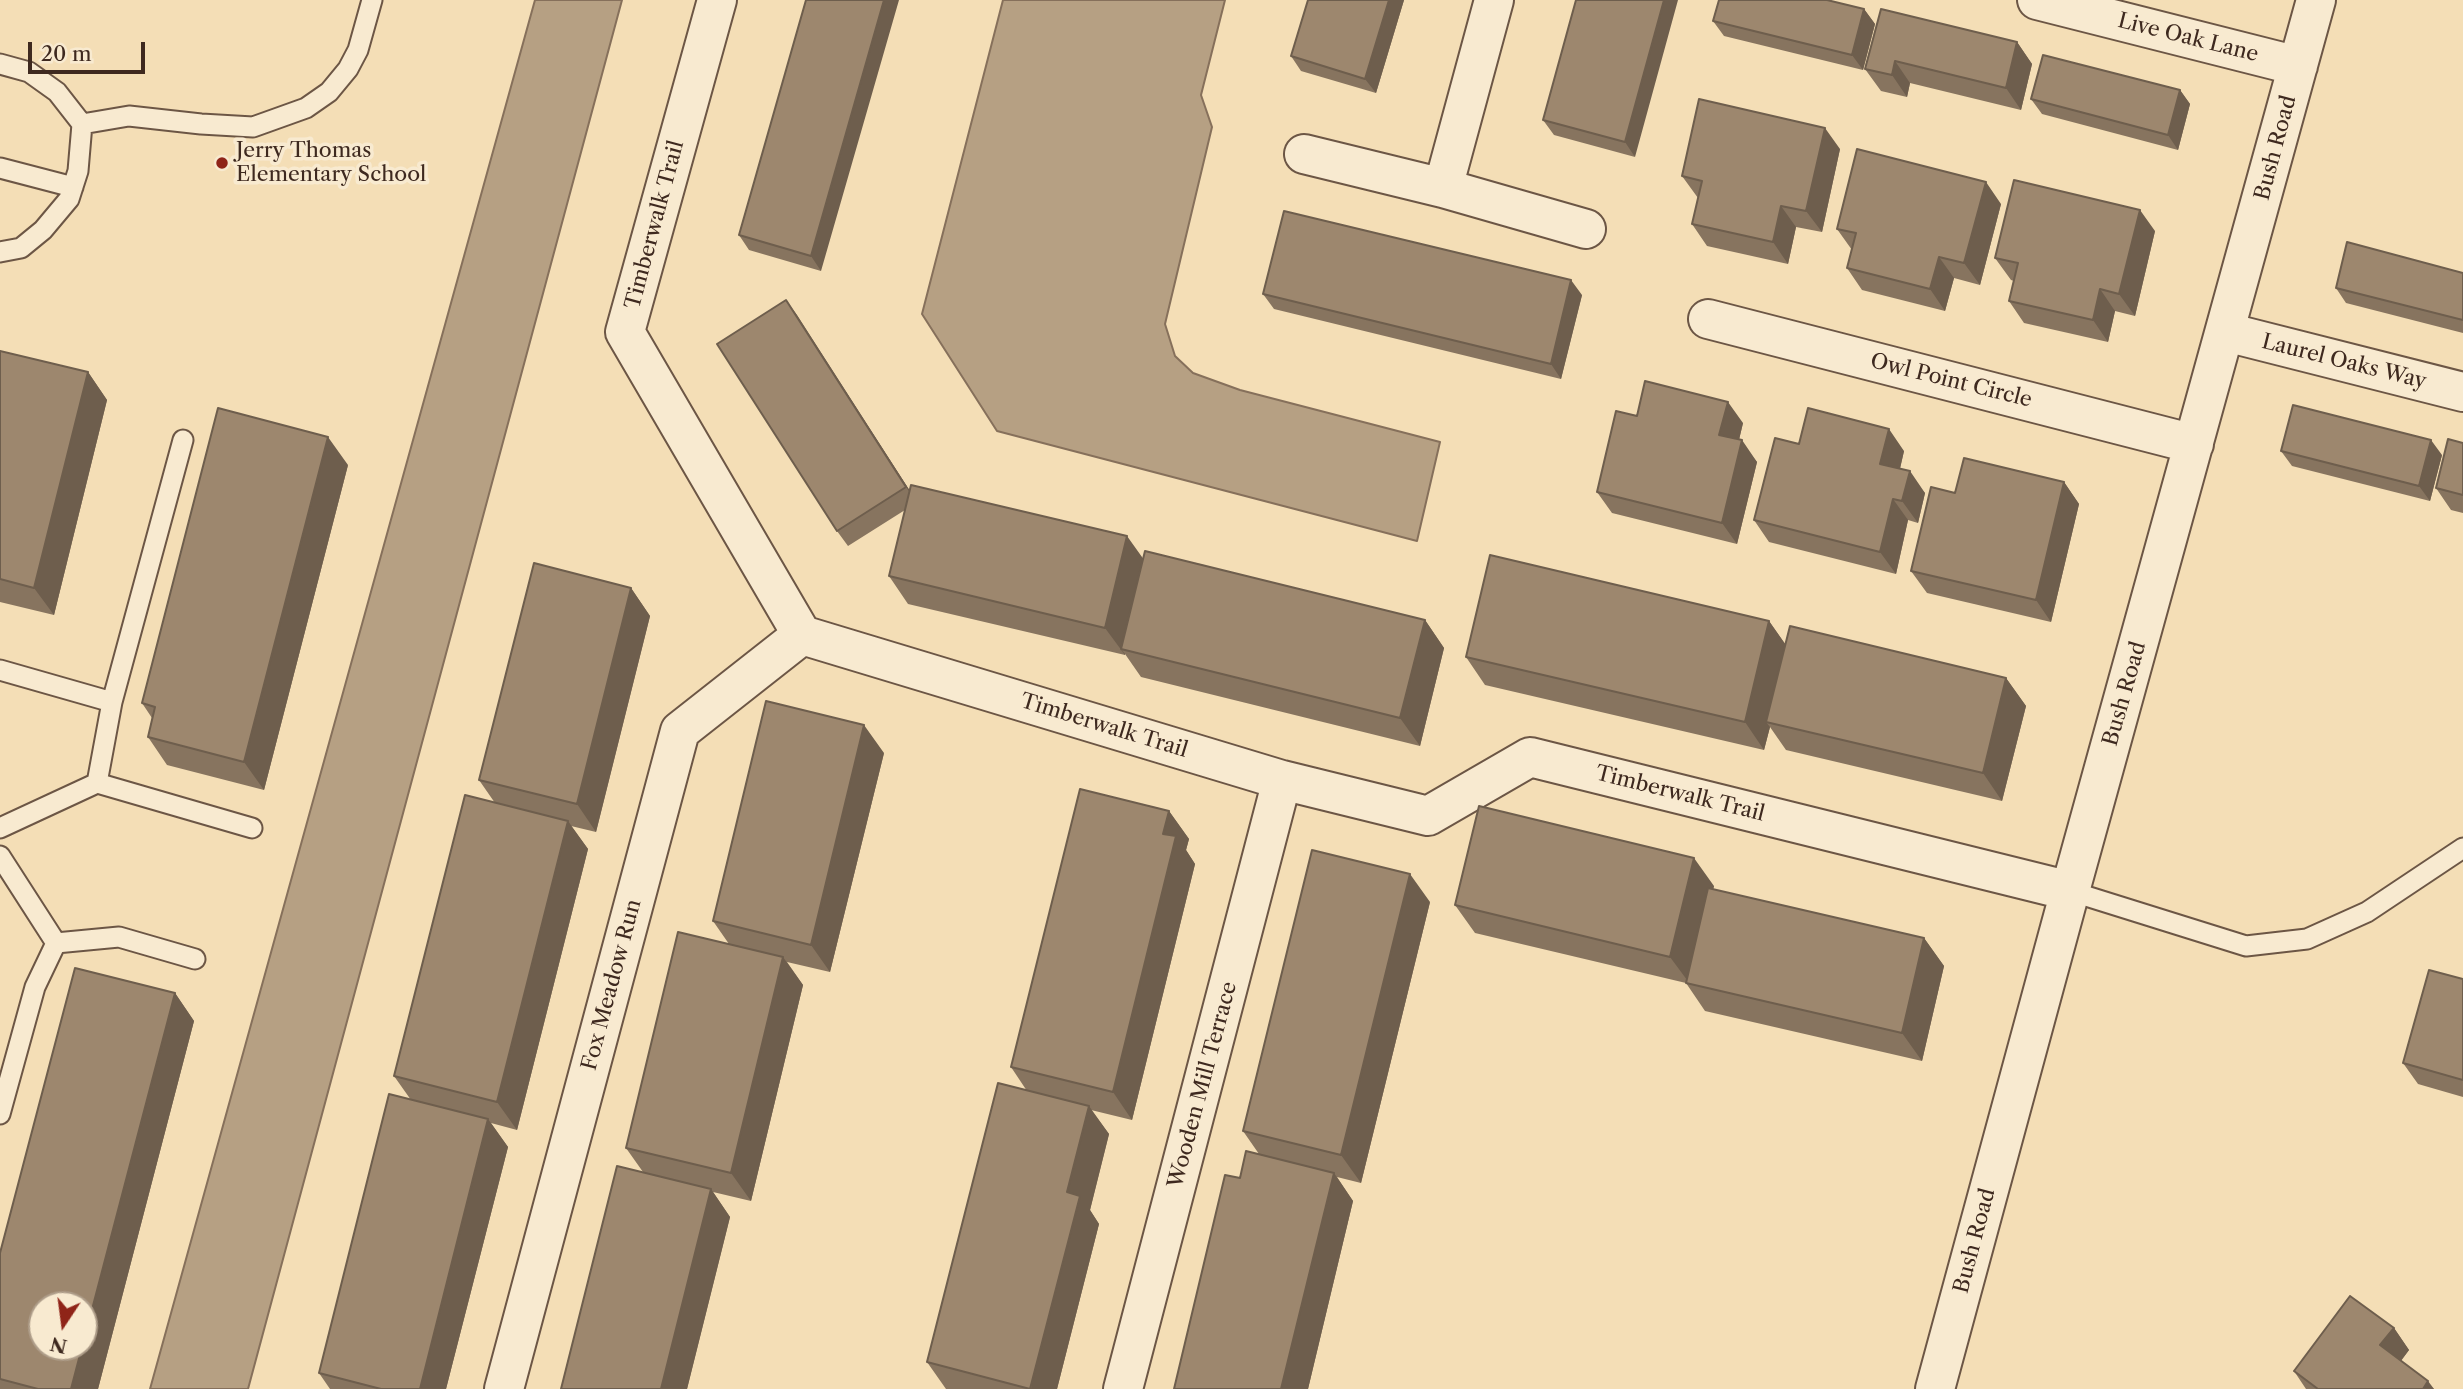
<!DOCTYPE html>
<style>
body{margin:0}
#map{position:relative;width:2463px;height:1389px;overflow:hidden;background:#f4deb6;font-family:"Libre Caslon Text",serif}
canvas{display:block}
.north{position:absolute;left:28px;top:1291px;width:70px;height:70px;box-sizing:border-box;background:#f8ead0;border:2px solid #ae9d89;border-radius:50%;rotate:193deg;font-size:19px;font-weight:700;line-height:28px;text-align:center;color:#3e291f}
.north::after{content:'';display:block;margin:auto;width:24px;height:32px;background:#8f2418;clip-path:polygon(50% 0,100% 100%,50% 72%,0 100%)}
.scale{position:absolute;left:28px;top:42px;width:117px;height:32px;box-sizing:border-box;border:4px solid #3e291f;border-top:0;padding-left:9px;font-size:21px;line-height:24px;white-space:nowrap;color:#3e291f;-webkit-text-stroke:5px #f8ead0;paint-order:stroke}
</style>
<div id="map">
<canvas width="2463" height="1389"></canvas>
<div class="north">N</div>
<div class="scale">20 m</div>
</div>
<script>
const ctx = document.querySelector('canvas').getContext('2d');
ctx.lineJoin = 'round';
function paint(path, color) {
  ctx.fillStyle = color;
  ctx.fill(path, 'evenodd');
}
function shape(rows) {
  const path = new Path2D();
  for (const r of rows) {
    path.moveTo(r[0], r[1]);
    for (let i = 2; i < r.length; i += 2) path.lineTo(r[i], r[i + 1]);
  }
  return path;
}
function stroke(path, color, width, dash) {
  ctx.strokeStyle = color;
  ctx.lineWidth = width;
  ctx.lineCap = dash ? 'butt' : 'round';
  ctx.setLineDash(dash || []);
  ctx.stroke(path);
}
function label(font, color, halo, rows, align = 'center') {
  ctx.font = font + ' "Libre Caslon Text",serif';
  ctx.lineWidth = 7;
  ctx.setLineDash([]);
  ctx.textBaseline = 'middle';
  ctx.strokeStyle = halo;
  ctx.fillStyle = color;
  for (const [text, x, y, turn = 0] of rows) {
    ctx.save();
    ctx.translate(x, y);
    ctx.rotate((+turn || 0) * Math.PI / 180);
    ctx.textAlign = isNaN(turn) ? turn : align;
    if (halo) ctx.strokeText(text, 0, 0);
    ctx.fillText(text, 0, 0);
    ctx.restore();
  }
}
const water = shape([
 [535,0,622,0,248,1389,150,1389,535,0],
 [1003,0,1225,0,1201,95,1212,127,1165,324,1175,356,1193,373,1240,390,1440,442,1417,541,997,431,922,314,1003,0]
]);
const lane = shape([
 [0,64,29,72,57,92,82,124,78,171,69,199,43,230,21,248,0,252],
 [82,124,129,116,201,124,253,127,306,108,329,92,348,69,358,50,372,0],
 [0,168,73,187],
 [0,670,112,702,183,440],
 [112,702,97,783,252,828],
 [0,828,97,783],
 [0,856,56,943,119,937,195,959],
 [2070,891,2246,946,2307,939,2367,912,2463,848],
 [0,1114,35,987,56,943]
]);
const street = shape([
 [717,0,625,332,802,635,1282,780,1428,816,1530,757,2070,891],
 [2037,0,2298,66],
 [1304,154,1443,188,1586,229],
 [1443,188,1494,0],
 [1708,319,2194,444],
 [2226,332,2463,392],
 [504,1389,680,731,802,635],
 [1123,1389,1282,780],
 [1935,1389,2070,891,2316,0]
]);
const wall = shape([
 [806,0,821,271,749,250,739,235],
 [1308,0,1404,0,1376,93,1301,71,1291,56],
 [1576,0,1635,157,1554,135,1543,120],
 [1864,9,1875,24,1863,70,1724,36,1713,21],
 [1881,9,2017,42,2032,64,2021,110,1910,83,1907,97,1881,91,1865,69],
 [2180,90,2190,104,2178,150,2042,114,2031,99],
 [1840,149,1822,232,1796,227,1788,264,1707,246,1692,224,1698,198,1682,176],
 [2001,204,1980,285,1954,278,1945,311,1862,290,1847,268,1852,250,1837,229],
 [2155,231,2135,316,2115,311,2108,342,2024,323,2009,301,2014,281,2011,280,1995,258],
 [2463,273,2463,333,2346,303,2336,288],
 [1263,294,1582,295,1561,379,1274,309],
 [786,300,910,491,1143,559,1425,620,1444,648,1420,746,1141,677,1125,654,1125,655,908,604,889,576,905,510,848,546,837,531],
 [0,351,88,372,107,400,54,615,0,602],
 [1637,416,1743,423,1739,440,1757,462,1737,544,1612,513,1597,492],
 [2463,443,2463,513,2451,510,2436,488],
 [1799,444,1904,451,1900,469,1925,493,1918,523,1908,520,1896,574,1769,542,1754,520],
 [2281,451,2442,455,2430,501,2292,466],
 [348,465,264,790,167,765,148,737,152,718,142,703],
 [2064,482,2079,504,2051,622,1927,593,1911,571,1955,493],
 [631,588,650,616,596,832,571,826,588,849,517,1130,491,1123,508,1147,446,1389,330,1389,319,1373,411,1100,394,1076,495,803,479,780],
 [1769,621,1785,644,2006,678,2026,706,2002,801,1786,750,1770,727,1764,750,1485,685,1466,657],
 [884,753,830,972,787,962,803,985,751,1201,713,1192,730,1217,687,1389,561,1389,643,1172,626,1148,729,944,713,921],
 [1169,811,1189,839,1186,850,1195,864,1132,1120,1091,1110,1109,1134,1090,1210,1099,1224,1057,1389,946,1389,927,1362,1027,1091,1011,1067],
 [1714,886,1713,889,1924,938,1944,966,1922,1061,1705,1011,1686,983,1475,933,1455,905],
 [1430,902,1361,1183,1337,1177,1353,1201,1308,1389,1174,1389,1240,1178,1259,1154,1243,1131],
 [2463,979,2463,1097,2418,1084,2403,1063],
 [175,993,194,1021,98,1389,0,1389,0,1253],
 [2394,1328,2409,1350,2401,1361,2434,1389,2306,1389,2294,1371]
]);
const shadedWall = shape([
 [884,0,899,0,821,271,811,256],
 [1389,0,1404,0,1376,93,1365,79],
 [1664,0,1678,0,1635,157,1625,142],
 [1864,9,1875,24,1863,70,1852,55],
 [2017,42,2032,64,2021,110,2006,88],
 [1895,61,1910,83,1907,97,1892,75],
 [2180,90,2190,104,2178,150,2168,135],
 [1825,128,1840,149,1822,232,1806,211],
 [1986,182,2001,204,1980,285,1964,263],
 [1781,206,1796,227,1788,264,1773,242],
 [2140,210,2155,231,2135,316,2119,294],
 [1939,257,1954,278,1945,311,1930,289],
 [1571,280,1582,295,1561,379,1551,364],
 [2100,289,2115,311,2108,342,2093,320],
 [786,300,797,315,917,502,906,487],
 [88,372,107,400,54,615,34,588],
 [1728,402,1743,423,1735,456,1719,435],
 [1889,429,1904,451,1896,485,1880,464],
 [328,437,348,465,264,790,244,762],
 [1742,440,1757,462,1737,544,1722,523],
 [2431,440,2442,455,2430,501,2419,486],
 [1910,471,1925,493,1918,523,1902,501],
 [2064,482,2079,504,2051,622,2036,600],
 [1893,499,1908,520,1896,574,1880,552],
 [1127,536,1147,564,1121,649,1125,654,1125,655,1105,628],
 [631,588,650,616,596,832,577,804],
 [1425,620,1444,648,1420,746,1400,718],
 [1769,621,1788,648,1766,722,1770,727,1764,750,1745,722],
 [2006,678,2026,706,2002,801,1983,773],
 [864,725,884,753,830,972,811,945],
 [1169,811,1189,839,1186,850,1195,864,1132,1120,1113,1092,1163,834],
 [568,821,588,849,517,1130,497,1102],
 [1694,858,1714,886,1690,984,1670,957],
 [1410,874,1430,902,1361,1183,1341,1155],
 [1924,938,1944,966,1922,1061,1902,1033],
 [783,957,803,985,751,1201,731,1173],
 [175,993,194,1021,98,1389,71,1389,82,1347,84,1347,84,1340],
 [1089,1106,1109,1134,1090,1210,1099,1224,1057,1389,1031,1389,1067,1192],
 [488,1119,508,1147,446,1389,420,1389],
 [1334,1173,1353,1201,1308,1389,1281,1389],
 [711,1189,730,1217,687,1389,661,1389],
 [2394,1328,2409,1350,2396,1367,2380,1345],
 [2428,1381,2434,1389,2423,1389]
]);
const building = shape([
 [806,0,884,0,811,256,739,235,806,0],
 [1308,0,1389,0,1365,79,1291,56,1308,0],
 [1576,0,1664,0,1625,142,1543,120,1576,0],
 [1719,0,1827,0,1864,9,1852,55,1713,21,1719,0],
 [1881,9,2017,42,2006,88,1895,61,1892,75,1865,69,1881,9],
 [2043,55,2180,90,2168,135,2031,99,2043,55],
 [1699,99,1825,128,1806,211,1781,206,1773,242,1692,224,1702,181,1682,176,1699,99],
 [1857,149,1986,182,1964,263,1939,257,1930,289,1847,268,1856,233,1837,229,1857,149],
 [2014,180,2140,210,2119,294,2100,289,2093,320,2009,301,2018,263,1995,258,2014,180],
 [1284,211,1571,280,1551,364,1263,294,1284,211],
 [2347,242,2463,273,2463,320,2336,288,2347,242],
 [786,300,906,487,837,531,717,344,786,300],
 [0,351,88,372,34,588,0,579,0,351],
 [1645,381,1728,402,1719,435,1742,440,1722,523,1597,492,1616,411,1637,416,1645,381],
 [2293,405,2431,440,2419,486,2281,451,2293,405],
 [218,408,328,437,244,762,148,737,155,707,142,703,218,408],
 [1808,408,1889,429,1880,464,1910,471,1902,501,1893,499,1880,552,1754,520,1775,438,1799,444,1808,408],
 [2448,439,2463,443,2463,495,2436,488,2448,439],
 [1964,458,2064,482,2036,600,1911,571,1931,487,1955,493,1964,458],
 [911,485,1127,536,1105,628,889,576,911,485],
 [1145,551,1425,620,1400,718,1121,649,1145,551],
 [1490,555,1769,621,1745,722,1466,657,1490,555],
 [534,563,631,588,577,804,479,780,534,563],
 [1790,626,2006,678,1983,773,1766,722,1790,626],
 [766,701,864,725,811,945,713,921,766,701],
 [1080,789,1169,811,1163,834,1176,836,1113,1092,1011,1067,1080,789],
 [465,795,568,821,497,1102,394,1076,465,795],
 [1479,806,1694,858,1670,957,1455,905,1479,806],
 [1312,850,1410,874,1341,1155,1243,1131,1312,850],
 [1708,888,1924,938,1902,1033,1686,983,1708,888],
 [678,932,783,957,731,1173,626,1148,678,932],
 [75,968,175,993,84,1340,84,1305,42,1305,42,1347,82,1347,71,1389,38,1389,0,1379,0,1253,75,968],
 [2429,970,2463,979,2463,1080,2403,1063,2429,970],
 [998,1083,1089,1106,1067,1192,1080,1196,1030,1389,927,1362,998,1083],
 [389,1094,488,1119,420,1389,381,1389,319,1373,389,1094],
 [1246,1151,1334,1173,1281,1389,1174,1389,1225,1175,1240,1178,1246,1151],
 [617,1166,711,1189,661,1389,561,1389,617,1166],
 [2350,1296,2394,1328,2380,1345,2428,1381,2423,1389,2318,1389,2294,1371,2350,1296]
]);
const markers = [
 [222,163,7,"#8f2418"]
];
const streetNames = [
 ["Live Oak Lane",2188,38,14],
 ["Bush Road",2276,148,-75],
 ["Timberwalk Trail",655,225,-75],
 ["Laurel Oaks Way",2344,362,14],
 ["Owl Point Circle",1951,381,14],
 ["Bush Road",2125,694,-74],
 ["Timberwalk Trail",1104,726,17],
 ["Timberwalk Trail",1680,794,14],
 ["Fox Meadow Run",612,985,-75],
 ["Wooden Mill Terrace",1203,1085,-75],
 ["Bush Road",1975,1241,-75]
];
const poiNames = [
 ["Jerry Thomas",236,151],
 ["Elementary School",236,175]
];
paint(water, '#b6a083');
stroke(water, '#86705b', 2);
stroke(lane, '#6c5645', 23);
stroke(street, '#6c5645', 42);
stroke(lane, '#f8ead0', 19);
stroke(street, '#f8ead0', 38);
paint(wall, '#87745f');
paint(shadedWall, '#6e5e4d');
paint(building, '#9d876e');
stroke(building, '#6e5e4d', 2);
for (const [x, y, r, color] of markers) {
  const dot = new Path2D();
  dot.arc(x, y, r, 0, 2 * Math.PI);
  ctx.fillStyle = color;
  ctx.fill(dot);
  stroke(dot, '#f8ead0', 2.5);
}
label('21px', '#3e291f', '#f8ead0', streetNames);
label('21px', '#3e291f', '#f8ead0', poiNames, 'left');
</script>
